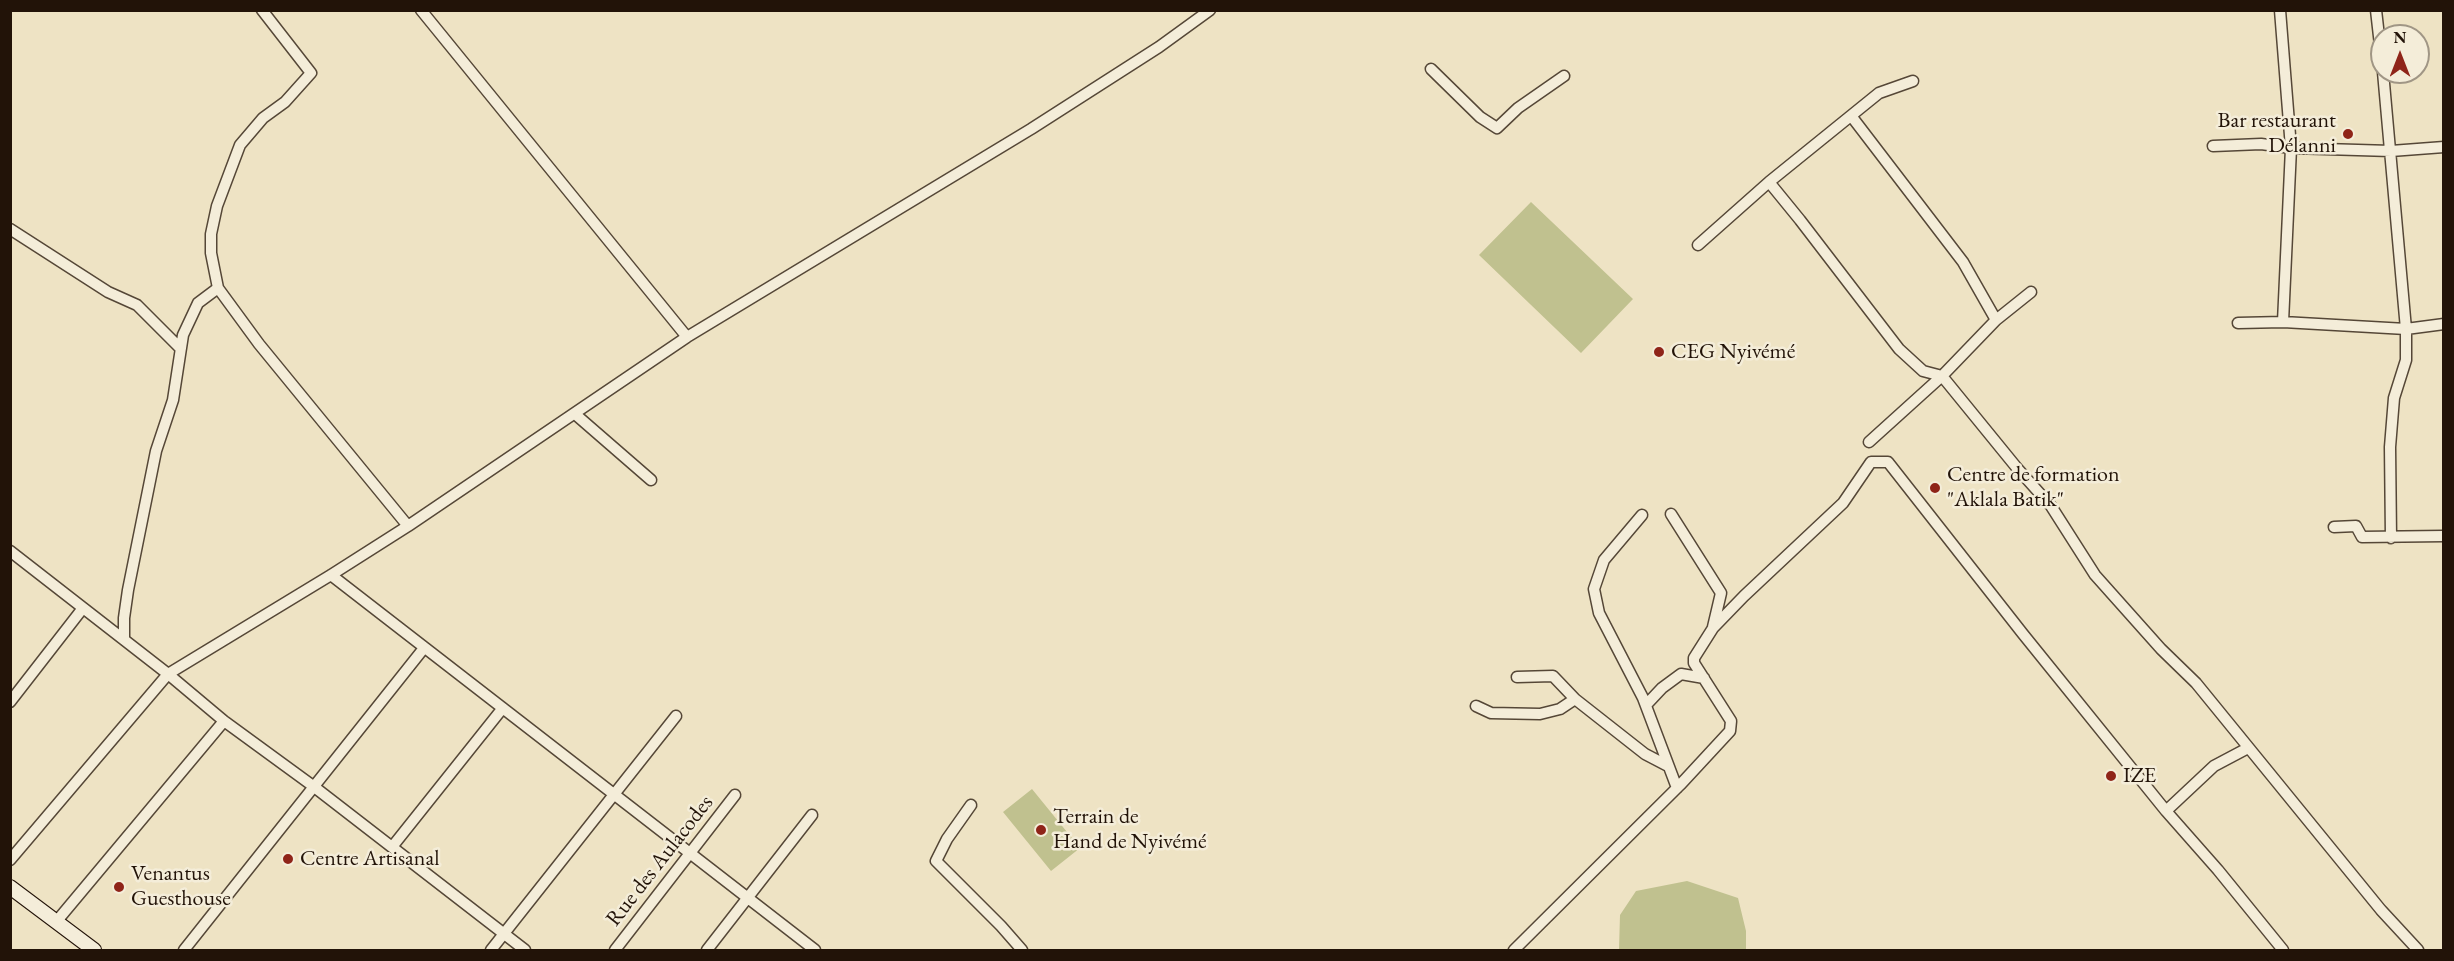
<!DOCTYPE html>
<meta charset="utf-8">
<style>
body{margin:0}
#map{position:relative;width:2454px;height:961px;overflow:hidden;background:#eee3c4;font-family:"EB Garamond",serif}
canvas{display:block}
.frame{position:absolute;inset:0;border:12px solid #221308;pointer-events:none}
.north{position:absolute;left:2370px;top:24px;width:60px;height:60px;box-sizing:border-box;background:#f4edd9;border:2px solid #a09685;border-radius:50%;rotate:0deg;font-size:16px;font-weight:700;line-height:24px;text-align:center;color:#221308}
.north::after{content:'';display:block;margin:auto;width:21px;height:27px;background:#8f2418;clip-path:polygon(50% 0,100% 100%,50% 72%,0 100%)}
</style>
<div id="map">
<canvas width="2454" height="961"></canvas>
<div class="frame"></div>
<div class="north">N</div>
</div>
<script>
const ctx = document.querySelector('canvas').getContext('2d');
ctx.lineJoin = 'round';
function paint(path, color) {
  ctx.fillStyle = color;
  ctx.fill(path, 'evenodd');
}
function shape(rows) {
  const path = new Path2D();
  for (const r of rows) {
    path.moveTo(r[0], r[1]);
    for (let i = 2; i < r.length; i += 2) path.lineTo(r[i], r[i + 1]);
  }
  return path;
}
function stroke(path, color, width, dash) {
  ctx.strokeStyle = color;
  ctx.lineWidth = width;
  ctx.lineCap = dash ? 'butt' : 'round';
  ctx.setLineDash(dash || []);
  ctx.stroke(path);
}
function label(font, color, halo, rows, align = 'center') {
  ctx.font = font + ' "EB Garamond",serif';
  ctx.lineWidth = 5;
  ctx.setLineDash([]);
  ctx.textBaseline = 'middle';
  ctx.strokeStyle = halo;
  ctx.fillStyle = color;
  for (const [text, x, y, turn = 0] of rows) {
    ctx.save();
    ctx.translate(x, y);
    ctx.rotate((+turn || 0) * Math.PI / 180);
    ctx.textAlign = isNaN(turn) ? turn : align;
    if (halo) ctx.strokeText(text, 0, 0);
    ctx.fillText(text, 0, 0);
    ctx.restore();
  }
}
const green = shape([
 [1531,202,1633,299,1581,353,1479,255],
 [1032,789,1080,848,1051,871,1003,812],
 [1687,881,1738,898,1746,931,1746,950,1619,950,1620,915,1636,891]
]);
const street = shape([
 [262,10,311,73,285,102,263,118,240,145,217,206,211,234,211,253,218,288,259,344,408,526],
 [421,10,687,337],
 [2280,10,2291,148,2283,322],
 [2376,10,2382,63],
 [1431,69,1480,117,1497,128,1518,108,1564,76],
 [2383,72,2406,329,2406,360,2394,398,2390,447,2391,538],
 [1852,117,1963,262,1996,320],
 [2213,146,2261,144,2291,148,2391,151,2444,147],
 [1769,182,1800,220,1899,349,1923,371,1942,376,2017,468,2051,506,2095,575,2161,649,2196,683,2381,910,2418,950],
 [10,229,108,292,137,305,180,348],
 [1698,245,1769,182,1879,93,1913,81],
 [2238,323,2283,322,2406,329,2444,324],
 [575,414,651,480],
 [1869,442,1942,376,1996,320,2031,292],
 [1671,514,1721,593,1713,627],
 [1642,515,1604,560,1594,589,1599,613,1643,698,1677,788],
 [2334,527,2356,526,2362,537,2444,536],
 [10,551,168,674,224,721,313,786,525,950],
 [331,575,815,950],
 [124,639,124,618,128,590,156,451,173,400,183,335,198,303,218,288],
 [1517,677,1553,676,1575,699],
 [10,702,83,608],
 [1646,705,1662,688,1681,674,1704,678],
 [1476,706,1491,713,1540,714,1560,709,1575,699,1645,754,1668,766],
 [971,805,947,839,936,861,1001,926,1022,950],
 [2166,811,2214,766,2248,748],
 [392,847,502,709],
 [10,860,168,674,331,575,408,526,687,337,1031,129,1159,47,1210,10],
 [56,922,224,721],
 [184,950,424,648],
 [491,950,676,716],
 [615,950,735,795],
 [707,950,812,815],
 [1514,950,1680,785,1730,731,1731,721,1694,663,1694,658,1713,628,1744,596,1843,503,1871,462,1888,462,2023,634,2166,811,2218,870,2283,950]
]);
const secondary = shape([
 [10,887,94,950]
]);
const markers = [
 [2348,134,6,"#8f2418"],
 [1659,352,6,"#8f2418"],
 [1935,488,6,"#8f2418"],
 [2111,776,6,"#8f2418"],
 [1041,830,6,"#8f2418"],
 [288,859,6,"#8f2418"],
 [119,887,6,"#8f2418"]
];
const poiNames = [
 ["Bar restaurant",2336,121,"right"],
 ["Délanni",2336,146,"right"],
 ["CEG Nyivémé",1671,352],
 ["Centre de formation",1947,475],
 ["\"Aklala Batik\"",1947,500],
 ["IZE",2123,776],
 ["Terrain de",1053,817],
 ["Hand de Nyivémé",1053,842],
 ["Centre Artisanal",300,859],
 ["Venantus",131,874],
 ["Guesthouse",131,899]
];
const streetNames = [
 ["Rue des Aulacodes",660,861,-52]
];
paint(green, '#c0c18f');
stroke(street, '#554737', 13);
stroke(secondary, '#221308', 16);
stroke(street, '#f4edd9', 10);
stroke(secondary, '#f4edd9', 14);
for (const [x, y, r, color] of markers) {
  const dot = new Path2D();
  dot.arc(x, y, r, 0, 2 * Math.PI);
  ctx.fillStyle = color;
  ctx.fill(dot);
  stroke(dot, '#f4edd9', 2);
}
label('22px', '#221308', '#f4edd9', poiNames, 'left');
label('22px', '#221308', '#f4edd9', streetNames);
</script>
